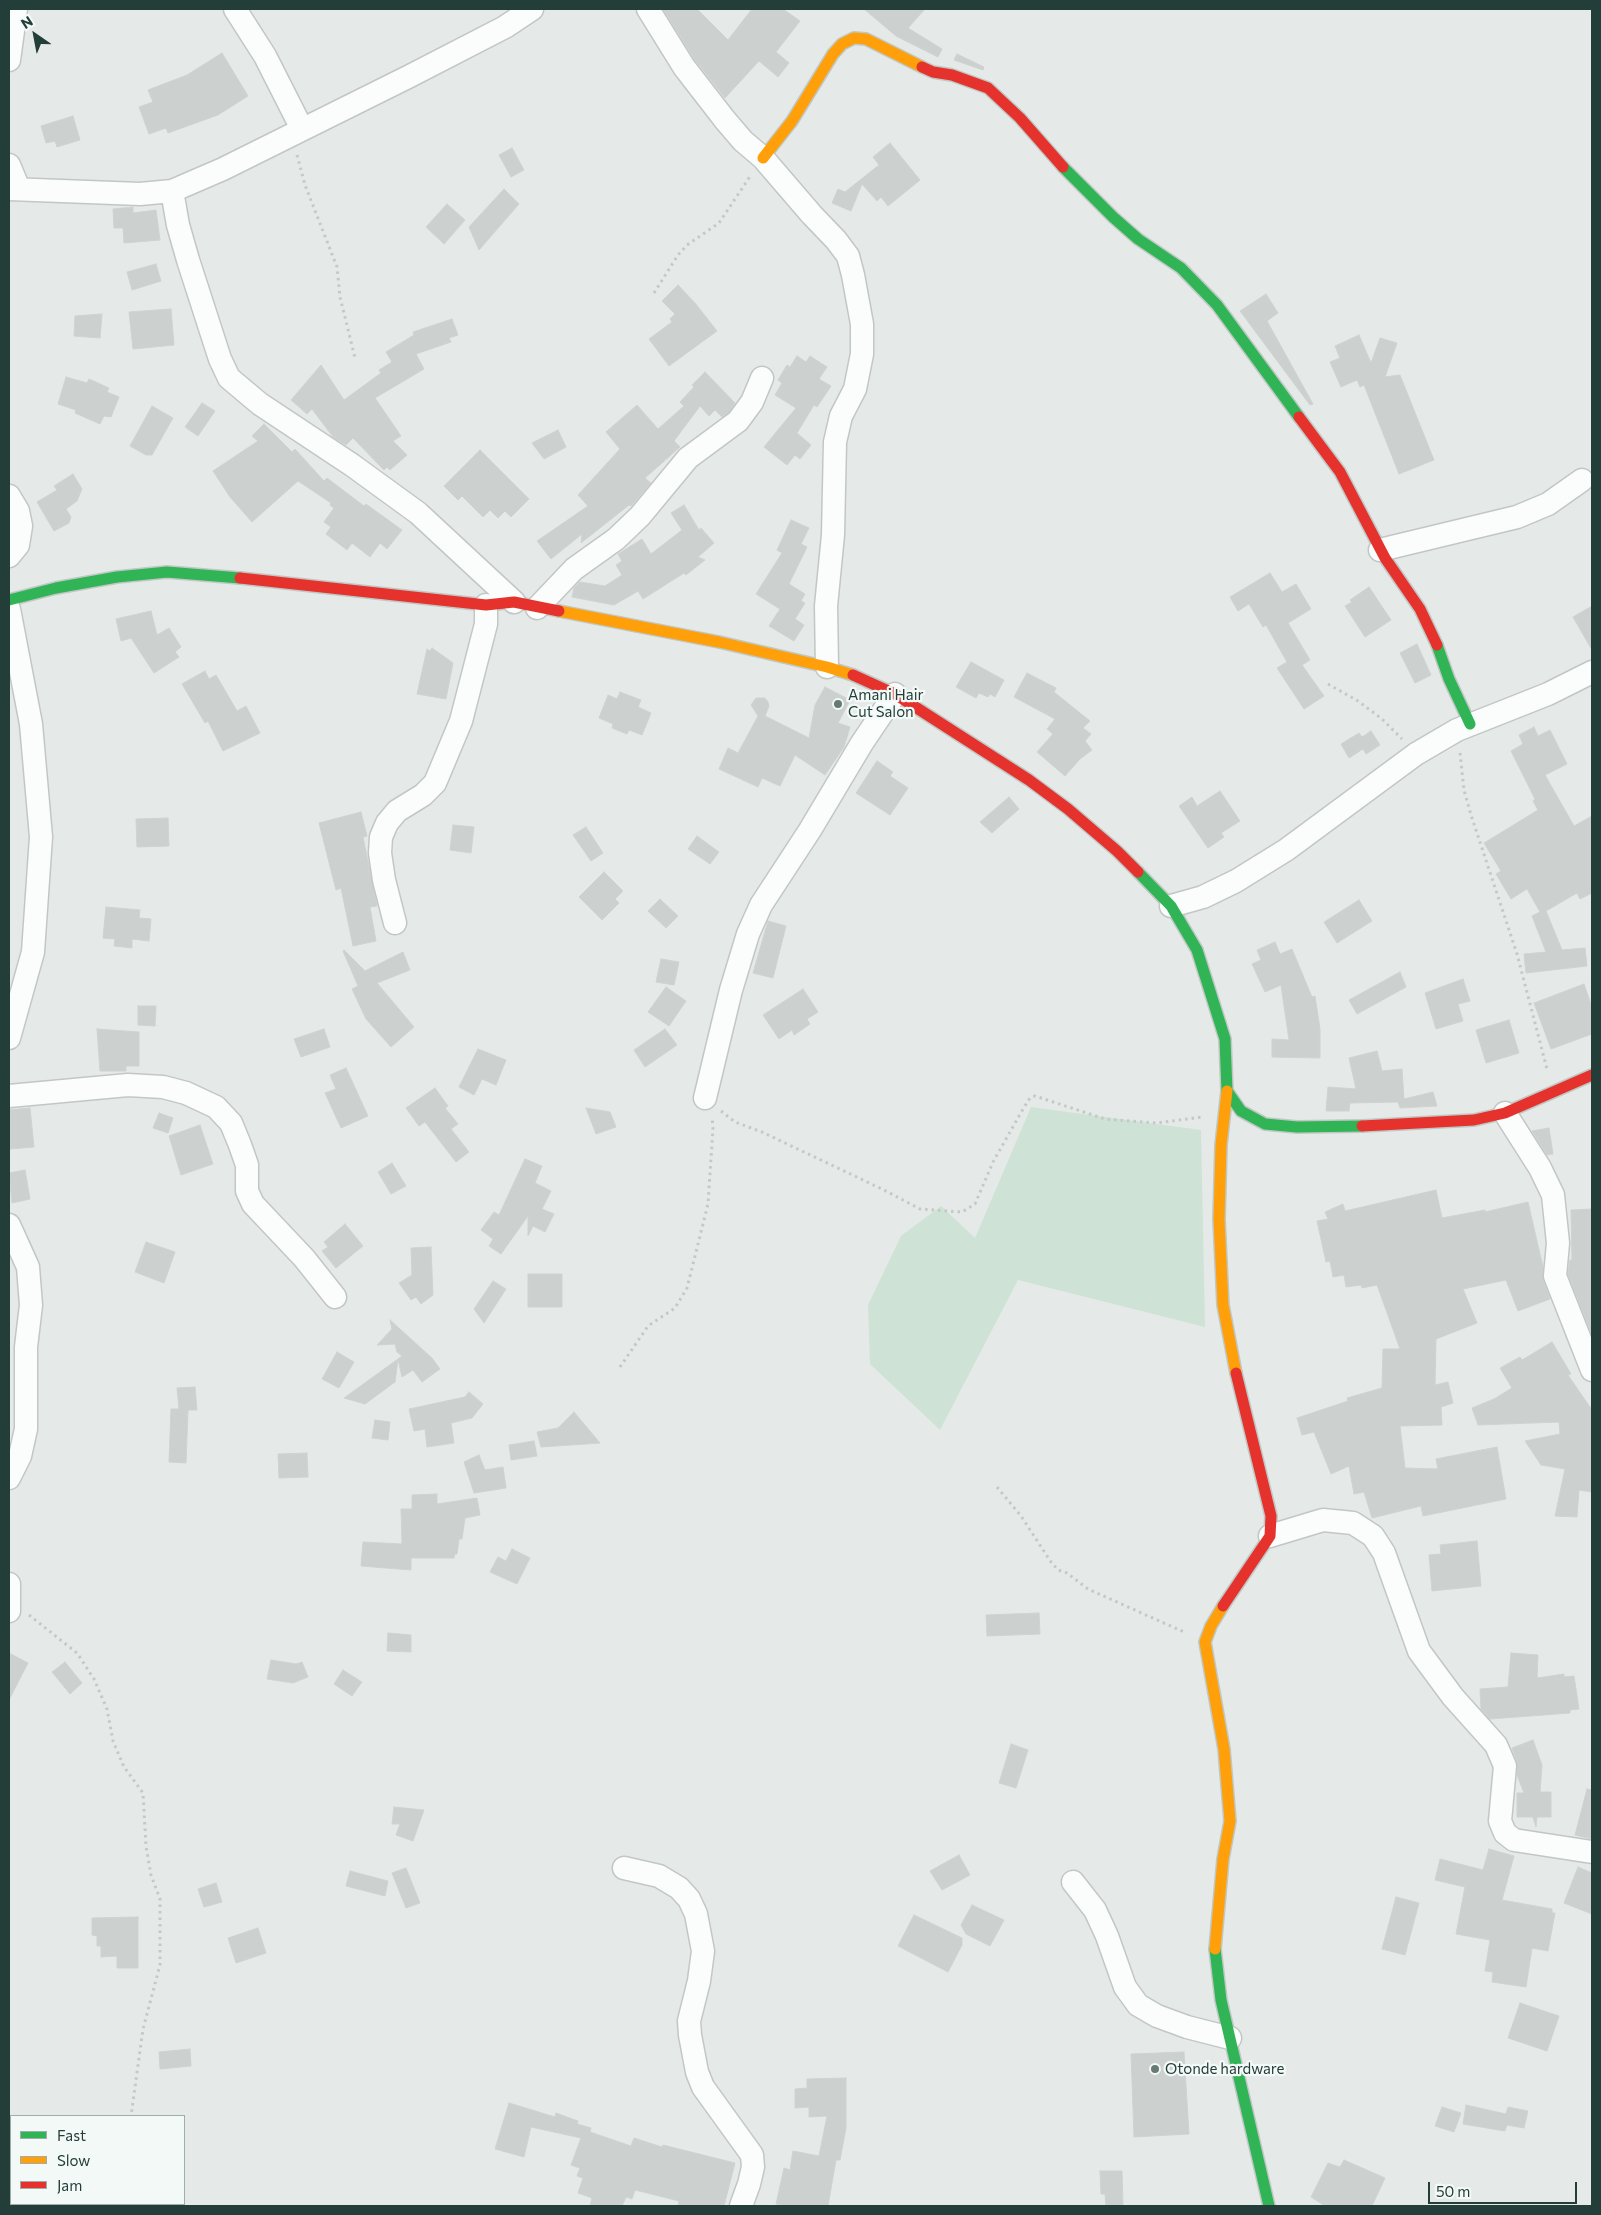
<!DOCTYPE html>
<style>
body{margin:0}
#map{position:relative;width:1601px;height:2215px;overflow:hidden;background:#e5eae8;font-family:Commissioner,sans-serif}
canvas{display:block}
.frame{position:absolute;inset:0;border:10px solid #233d38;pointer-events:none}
.legend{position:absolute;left:10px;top:2115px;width:175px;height:90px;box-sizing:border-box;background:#f3f9f7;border:1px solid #a0aeab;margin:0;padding:6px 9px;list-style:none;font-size:15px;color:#233d38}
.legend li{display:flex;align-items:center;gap:10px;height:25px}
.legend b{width:25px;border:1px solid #a0aeab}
.north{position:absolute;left:10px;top:10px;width:50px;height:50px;-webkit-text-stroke:4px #f3f9f7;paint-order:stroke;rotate:327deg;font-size:14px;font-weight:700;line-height:20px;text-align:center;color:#233d38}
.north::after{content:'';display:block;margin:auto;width:18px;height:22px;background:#233d38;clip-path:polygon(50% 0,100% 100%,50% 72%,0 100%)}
.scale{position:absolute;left:1428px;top:2182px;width:149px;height:22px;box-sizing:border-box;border:2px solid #233d38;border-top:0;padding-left:6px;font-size:15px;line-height:18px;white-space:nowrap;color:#233d38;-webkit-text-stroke:4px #f3f9f7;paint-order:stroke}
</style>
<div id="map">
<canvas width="1601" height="2215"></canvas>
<div class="frame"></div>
<ul class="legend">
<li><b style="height:6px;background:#30b455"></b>Fast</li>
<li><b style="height:6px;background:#ff9f0a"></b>Slow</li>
<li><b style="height:6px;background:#e5322d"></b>Jam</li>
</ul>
<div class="north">N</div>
<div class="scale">50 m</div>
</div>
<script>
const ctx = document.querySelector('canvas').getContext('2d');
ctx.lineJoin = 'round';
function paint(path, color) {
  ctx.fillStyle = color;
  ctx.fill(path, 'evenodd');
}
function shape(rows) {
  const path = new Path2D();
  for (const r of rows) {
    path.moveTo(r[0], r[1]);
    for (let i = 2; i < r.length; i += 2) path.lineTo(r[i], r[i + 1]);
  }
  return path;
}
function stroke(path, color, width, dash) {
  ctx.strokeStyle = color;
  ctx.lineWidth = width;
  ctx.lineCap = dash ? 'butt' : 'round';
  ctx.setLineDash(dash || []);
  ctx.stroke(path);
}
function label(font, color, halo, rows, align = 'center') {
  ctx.font = font + ' Commissioner,sans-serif';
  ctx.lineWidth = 4.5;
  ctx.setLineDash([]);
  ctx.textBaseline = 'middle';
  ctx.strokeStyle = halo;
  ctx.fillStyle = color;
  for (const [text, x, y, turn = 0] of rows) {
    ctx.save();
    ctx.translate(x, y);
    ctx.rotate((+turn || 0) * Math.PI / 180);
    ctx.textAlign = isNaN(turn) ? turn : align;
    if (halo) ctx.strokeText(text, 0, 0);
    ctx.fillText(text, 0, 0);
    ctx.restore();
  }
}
const green = shape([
 [1031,1107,1201,1130,1205,1327,1018,1280,940,1430,870,1364,868,1305,901,1236,941,1206,975,1238]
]);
const building = shape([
 [663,9,697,9,728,40,752,9,783,9,800,21,776,52,789,63,778,77,759,61,725,98,695,60,663,9],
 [864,9,925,9,908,28,942,49,938,57,896,36,864,9],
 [222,53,248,96,218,115,168,133,166,128,149,134,139,107,153,102,148,90,187,75,222,53],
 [957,54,984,67,983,70,954,60,957,54],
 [73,116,80,140,57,147,55,141,46,143,41,126,73,116],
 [890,143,920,180,888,206,881,197,877,201,862,184,851,211,832,203,838,189,845,192,879,165,873,157,890,143],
 [512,148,524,170,511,177,499,155,512,148],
 [504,189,519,204,479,250,469,227,504,189],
 [447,204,465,220,444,244,426,227,447,204],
 [133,207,133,213,156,210,160,240,124,243,123,228,114,228,113,209,133,207],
 [156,264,161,281,132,290,127,272,156,264],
 [678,285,695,303,717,331,669,366,649,339,672,322,670,319,675,314,662,301,678,285],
 [1266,294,1278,313,1267,321,1313,404,1310,405,1240,311,1266,294],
 [171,309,174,345,133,349,129,312,171,309],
 [102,314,100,338,74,336,75,316,102,314],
 [452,319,458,335,449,338,451,342,416,354,424,369,375,398,401,436,393,441,407,455,390,470,387,467,384,470,353,438,346,445,333,437,312,409,307,414,291,400,321,365,344,400,381,373,379,370,392,362,386,352,414,335,413,332,452,319],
 [1359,335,1371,363,1380,338,1397,343,1385,377,1400,375,1434,460,1399,474,1364,385,1360,387,1357,380,1341,387,1330,362,1340,358,1335,346,1359,335],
 [797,356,806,362,810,356,827,367,819,379,831,386,817,407,814,405,797,433,811,445,800,459,795,455,787,465,764,447,796,408,775,395,782,383,778,380,787,365,790,367,797,356],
 [705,372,735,403,729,412,722,417,715,410,709,416,700,406,674,441,680,447,645,478,651,483,631,506,629,505,581,543,582,534,551,559,537,541,588,506,578,495,620,449,606,432,637,405,658,429,684,406,680,402,694,387,692,385,705,372],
 [66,377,87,383,89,379,109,388,107,392,119,397,111,417,104,416,100,424,75,413,76,410,58,404,66,377],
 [202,403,215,411,198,436,185,427,202,403],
 [152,406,173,418,152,455,146,455,130,446,152,406],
 [264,424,292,452,295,449,324,481,327,478,364,506,366,504,402,530,387,549,380,543,370,557,352,543,347,550,326,534,331,527,324,522,334,508,330,505,331,503,298,481,252,522,230,497,213,471,258,441,252,436,264,424],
 [558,430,566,447,544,459,532,443,558,430],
 [480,450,529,499,511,517,505,511,498,518,490,510,483,517,462,496,458,500,444,486,480,450],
 [73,474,82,489,77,501,66,509,71,517,69,523,54,531,37,502,57,490,54,486,73,474],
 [684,505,699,530,701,528,714,543,698,557,705,560,686,575,684,573,643,599,638,591,614,605,572,597,574,588,580,582,605,586,622,575,616,565,622,561,618,554,642,539,651,554,682,530,671,513,684,505],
 [791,520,809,528,801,544,807,547,789,584,805,594,801,601,805,603,795,619,804,625,794,641,769,626,780,609,756,594,782,553,777,550,791,520],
 [1270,573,1282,592,1296,584,1311,609,1288,623,1310,660,1302,665,1324,696,1304,709,1277,668,1287,662,1266,625,1263,627,1249,604,1238,611,1230,597,1270,573],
 [1369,587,1391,620,1365,637,1345,606,1352,602,1350,600,1369,587],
 [1592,606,1592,650,1573,617,1592,606],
 [151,611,157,635,169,628,181,647,175,652,179,657,154,673,131,638,121,641,116,619,151,611],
 [1417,644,1431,675,1415,683,1400,653,1417,644],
 [432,648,453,663,446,699,417,694,427,649,430,651,432,648],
 [971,662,1004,680,995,697,990,694,988,697,979,693,976,698,956,687,971,662],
 [205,671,209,679,216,675,237,711,246,706,260,733,223,751,208,721,205,723,182,684,205,671],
 [1027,673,1056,688,1054,692,1090,721,1083,728,1091,734,1085,741,1092,750,1080,759,1065,776,1037,752,1053,734,1047,729,1055,719,1014,697,1027,673],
 [825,687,850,700,838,723,850,727,844,747,825,775,795,755,780,786,762,778,758,787,719,769,728,748,738,753,758,716,751,705,756,698,765,698,768,702,769,706,765,716,809,738,815,705,825,687],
 [620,692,641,700,638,707,651,713,642,735,629,730,627,734,612,728,613,724,599,718,608,695,617,699,620,692],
 [1534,727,1538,736,1550,730,1567,764,1545,775,1574,826,1592,816,1592,893,1580,899,1577,893,1546,911,1562,950,1585,948,1587,966,1526,973,1524,954,1546,952,1532,916,1540,912,1527,889,1511,899,1496,874,1501,871,1484,843,1538,810,1533,801,1535,799,1511,751,1523,744,1519,735,1534,727],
 [1371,731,1380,745,1366,754,1363,749,1349,758,1341,744,1359,733,1362,737,1371,731],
 [877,761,893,772,890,776,908,788,890,815,856,793,877,761],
 [1220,791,1240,821,1221,833,1224,837,1208,848,1179,806,1192,797,1197,806,1220,791],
 [1009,797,1019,809,992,833,980,822,1009,797],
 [361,812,367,836,363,837,377,906,370,907,376,941,353,946,341,888,336,890,319,823,361,812],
 [168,818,169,846,137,847,136,819,168,818],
 [453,825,474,827,471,853,450,850,453,825],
 [586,827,603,853,591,861,573,835,586,827],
 [697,836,719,852,710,864,688,849,697,836],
 [604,872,623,891,615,899,619,903,602,920,579,897,604,872],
 [660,899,678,916,666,928,648,911,660,899],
 [1359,900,1372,921,1337,943,1324,922,1359,900],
 [106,907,140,910,139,918,151,919,149,941,132,939,132,948,114,946,115,939,103,938,106,907],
 [768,921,786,926,773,978,753,973,768,921],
 [1275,942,1280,954,1292,949,1312,997,1315,996,1320,1029,1320,1058,1272,1057,1272,1039,1289,1040,1281,985,1265,992,1252,964,1261,960,1257,950,1275,942],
 [344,950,365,971,403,952,410,970,377,983,414,1027,391,1047,366,1019,352,989,358,986,343,951,344,950],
 [661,959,679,962,674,985,656,982,661,959],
 [1400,972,1406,987,1357,1014,1349,1000,1400,972],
 [1463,979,1470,1001,1458,1004,1463,1021,1436,1029,1425,993,1463,979],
 [1584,984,1592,1007,1592,1034,1551,1049,1534,1003,1584,984],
 [666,987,686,1001,669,1026,648,1012,666,987],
 [803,989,818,1012,807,1019,810,1024,794,1035,792,1030,779,1039,763,1015,803,989],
 [138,1006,156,1006,155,1026,138,1025,138,1006],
 [1509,1020,1519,1053,1486,1063,1476,1030,1509,1020],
 [97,1029,139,1032,139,1066,126,1066,126,1071,100,1071,97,1029],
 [324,1029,330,1047,301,1057,294,1039,324,1029],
 [665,1029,677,1045,645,1067,634,1050,665,1029],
 [478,1049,506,1060,496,1085,482,1079,474,1095,459,1087,478,1049],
 [1377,1051,1382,1071,1402,1069,1404,1099,1433,1092,1437,1106,1400,1108,1398,1102,1350,1103,1349,1111,1326,1111,1328,1087,1356,1089,1349,1058,1377,1051],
 [346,1068,368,1116,341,1128,325,1093,336,1089,330,1075,346,1068],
 [435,1088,448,1106,445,1108,458,1124,451,1129,469,1152,456,1162,425,1122,419,1126,406,1108,435,1088],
 [30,1108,34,1147,10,1149,9,1110,30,1108],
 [586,1108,610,1112,616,1127,596,1134,586,1108],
 [159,1113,173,1118,168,1133,153,1128,159,1113],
 [200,1125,213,1164,181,1175,169,1136,200,1125],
 [1549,1128,1553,1154,1547,1155,1532,1131,1549,1128],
 [525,1159,542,1166,535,1183,551,1191,542,1209,554,1214,545,1232,533,1226,528,1236,528,1216,501,1254,489,1246,493,1239,481,1230,494,1212,499,1215,525,1159],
 [392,1163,406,1186,391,1194,378,1172,392,1163],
 [25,1170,30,1199,12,1203,9,1173,25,1170],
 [1436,1190,1442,1218,1485,1210,1485,1212,1528,1202,1543,1267,1543,1280,1550,1299,1518,1311,1506,1280,1463,1289,1477,1323,1436,1339,1435,1385,1448,1382,1453,1403,1441,1407,1442,1425,1400,1426,1405,1468,1438,1469,1436,1459,1497,1447,1506,1499,1423,1516,1421,1506,1372,1518,1364,1492,1354,1494,1349,1466,1331,1474,1314,1432,1302,1435,1297,1418,1348,1401,1347,1398,1382,1388,1383,1349,1400,1349,1377,1285,1362,1288,1361,1285,1346,1287,1344,1275,1333,1277,1330,1261,1326,1262,1317,1221,1328,1219,1325,1212,1343,1204,1345,1211,1436,1190],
 [1592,1209,1592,1335,1568,1274,1570,1260,1572,1260,1571,1210,1592,1209],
 [345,1224,363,1246,336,1268,322,1251,328,1247,324,1242,345,1224],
 [146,1242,175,1252,164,1283,135,1272,146,1242],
 [431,1247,433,1295,421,1304,416,1297,411,1300,399,1283,412,1275,411,1248,431,1247],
 [528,1274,562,1274,562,1307,528,1307,528,1274],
 [493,1281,506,1289,484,1323,474,1309,493,1281],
 [390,1320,432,1358,440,1369,422,1382,413,1370,402,1377,398,1359,402,1356,397,1352,395,1344,377,1345,392,1329,390,1320],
 [1552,1342,1571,1374,1568,1375,1592,1410,1592,1492,1579,1490,1577,1517,1555,1516,1565,1469,1541,1465,1525,1441,1560,1434,1559,1422,1478,1425,1472,1408,1494,1399,1512,1388,1500,1368,1520,1357,1522,1360,1552,1342],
 [337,1352,354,1362,339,1388,322,1379,337,1352],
 [398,1359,395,1382,365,1404,344,1398,398,1359],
 [195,1387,197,1410,188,1410,186,1463,169,1462,171,1409,179,1409,177,1388,195,1387],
 [469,1392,483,1404,472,1418,451,1423,454,1443,427,1447,425,1429,414,1431,409,1409,465,1397,469,1392],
 [574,1412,600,1443,541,1447,537,1432,558,1428,574,1412],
 [375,1420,390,1422,388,1440,372,1438,375,1420],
 [534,1441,537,1456,511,1460,509,1445,534,1441],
 [307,1453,308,1477,279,1478,278,1454,307,1453],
 [479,1455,485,1470,503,1467,506,1488,474,1493,464,1462,479,1455],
 [437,1494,437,1504,477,1498,480,1515,465,1518,462,1539,459,1539,457,1554,455,1554,454,1558,411,1558,411,1570,361,1566,363,1542,402,1544,401,1509,412,1509,412,1495,437,1494],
 [1477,1541,1481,1586,1432,1591,1429,1555,1441,1554,1440,1545,1477,1541],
 [512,1549,530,1558,517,1584,490,1572,498,1557,506,1561,512,1549],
 [1039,1613,1040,1634,987,1636,986,1615,1039,1613],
 [388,1633,411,1635,411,1652,387,1651,388,1633],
 [9,1653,28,1663,9,1700,9,1653],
 [1511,1653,1538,1655,1537,1678,1564,1674,1564,1677,1574,1676,1579,1709,1570,1710,1570,1713,1490,1719,1481,1709,1480,1689,1508,1687,1511,1653],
 [271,1660,296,1664,302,1662,308,1677,293,1683,267,1679,271,1660],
 [65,1662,82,1683,70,1694,52,1672,65,1662],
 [343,1670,362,1682,352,1696,334,1684,343,1670],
 [1533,1740,1542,1765,1540,1792,1551,1792,1551,1817,1537,1817,1536,1827,1533,1817,1517,1817,1517,1793,1524,1793,1517,1775,1517,1761,1512,1748,1533,1740],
 [1011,1744,1028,1750,1016,1788,999,1783,1011,1744],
 [1587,1789,1592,1790,1592,1839,1575,1835,1587,1789],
 [394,1807,424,1810,413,1841,396,1835,400,1824,392,1824,394,1807],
 [1489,1849,1514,1856,1502,1900,1552,1909,1552,1913,1555,1913,1548,1951,1532,1948,1526,1987,1492,1982,1493,1972,1485,1971,1490,1940,1456,1934,1465,1887,1435,1880,1440,1859,1483,1870,1489,1849],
 [959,1855,970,1875,942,1890,930,1871,959,1855],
 [1578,1867,1592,1873,1592,1914,1564,1903,1578,1867],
 [406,1868,420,1903,406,1908,392,1873,406,1868],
 [350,1871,388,1881,385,1896,346,1886,350,1871],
 [216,1883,222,1902,204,1907,198,1889,216,1883],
 [1396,1897,1419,1903,1405,1955,1382,1949,1396,1897],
 [972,1905,1004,1920,990,1946,966,1934,961,1925,972,1905],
 [914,1915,962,1938,962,1945,948,1972,898,1946,914,1915],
 [138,1917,138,1968,117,1968,117,1956,101,1957,101,1946,97,1946,97,1936,92,1935,92,1918,138,1917],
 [258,1928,266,1953,236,1963,228,1938,258,1928],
 [1520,2003,1559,2016,1547,2051,1508,2038,1520,2003],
 [190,2049,191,2066,160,2069,159,2052,190,2049],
 [1184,2052,1189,2134,1134,2137,1131,2054,1184,2052],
 [846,2078,846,2128,840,2160,836,2160,828,2206,786,2206,776,2204,784,2168,790,2170,793,2151,819,2156,827,2116,809,2117,809,2107,795,2108,795,2089,807,2088,807,2079,846,2078],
 [509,2103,555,2117,556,2113,578,2121,577,2124,591,2128,590,2132,631,2146,634,2138,662,2147,663,2145,735,2163,724,2206,678,2206,679,2201,635,2190,632,2199,626,2197,622,2206,590,2206,592,2198,578,2193,583,2178,577,2176,580,2168,571,2165,581,2138,531,2127,524,2157,495,2149,509,2103],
 [1466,2105,1506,2114,1508,2107,1528,2111,1524,2128,1507,2125,1505,2131,1463,2124,1466,2105],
 [1442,2107,1461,2113,1454,2132,1435,2126,1442,2107],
 [1344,2160,1385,2178,1372,2206,1325,2206,1311,2197,1328,2163,1340,2167,1344,2160],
 [1100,2171,1122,2171,1123,2206,1106,2206,1105,2194,1101,2194,1100,2171]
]);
const path = shape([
 [297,155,305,185,337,267,340,297,355,358],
 [654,293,678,255,687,245,719,223,751,175],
 [1328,684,1358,701,1382,719,1402,739],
 [1460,753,1464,790,1471,815,1517,954,1547,1069],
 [721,1111,735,1122,762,1132,884,1190,920,1209,962,1212,975,1204,993,1162,1023,1109,1030,1098,1035,1096,1105,1119,1157,1123,1202,1117],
 [620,1367,648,1326,675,1308,687,1288,708,1204,713,1128,712,1117],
 [997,1487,1021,1516,1051,1562,1058,1570,1067,1573,1088,1589,1184,1632],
 [29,1615,77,1653,94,1679,107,1709,113,1741,124,1767,143,1793,146,1846,151,1875,160,1899,160,1965,143,2029,131,2116],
 [165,2204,168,2206],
 [117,2206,117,2204]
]);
const street = shape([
 [235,9,265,56,302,129],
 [648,9,684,67,725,120,743,141,763,158,812,215,836,240,848,256,853,275,862,324,862,354,855,389,841,416,835,442,833,535,826,606,827,667],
 [9,60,16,9],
 [9,165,19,189],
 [9,189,140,194,172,191,223,169,408,77,505,27,532,9],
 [172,191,178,225,188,260,220,359,229,378,260,404,352,465,418,513,514,602],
 [9,496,18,511,21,526,18,545,9,556],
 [1380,550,1517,517,1548,504,1582,480],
 [537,608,574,569,616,539,640,516,688,458,738,421,752,402,762,378],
 [9,609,31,724,41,837,33,952,9,1038],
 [1171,906,1203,897,1236,881,1286,850,1416,754,1457,730,1548,694,1592,672],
 [395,923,384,880,380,853,381,837,387,823,397,811,423,795,435,783,461,721,486,624,486,605],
 [9,1096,128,1085,163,1087,186,1093,216,1107,231,1123,240,1145,247,1165,247,1191,253,1204,304,1258,335,1297],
 [705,1098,731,990,748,934,761,905,810,830,862,743,895,694],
 [1505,1113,1540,1168,1553,1195,1558,1243,1555,1276,1592,1370],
 [9,1225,28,1267,31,1305,26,1347,26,1429,20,1456,9,1478],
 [1270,1536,1323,1520,1353,1523,1373,1536,1384,1553,1419,1651,1453,1697,1496,1745,1505,1766,1500,1821,1505,1833,1514,1840,1592,1852],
 [9,1584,9,1611],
 [624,1868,659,1876,679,1888,689,1899,696,1914,703,1951,699,1981,689,2021,690,2035,697,2072,703,2087,752,2155,753,2167,749,2184,741,2206],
 [1073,1882,1095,1910,1107,1936,1125,1987,1138,2005,1157,2016,1187,2027,1230,2038]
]);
const fast = shape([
 [1063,167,1113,217,1138,239,1181,268,1217,305,1299,417],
 [9,600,56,588,117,577,167,572,240,578],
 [1437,645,1449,679,1470,724],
 [1138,872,1171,906,1197,950,1225,1039,1227,1091,1241,1111,1265,1124,1297,1127,1362,1126],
 [1215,1949,1221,2000,1269,2206]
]);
const slow = shape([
 [763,158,792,121,833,54,842,44,854,38,866,39,922,67],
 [559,611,719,642,827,667,853,675],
 [1227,1091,1221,1145,1219,1219,1223,1305,1236,1373],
 [1215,1949,1223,1859,1230,1821,1224,1749,1205,1642,1211,1626,1223,1606]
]);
const jam = shape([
 [922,67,933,72,952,75,988,88,1020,118,1063,167],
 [1299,417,1340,472,1385,558,1420,609,1437,645],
 [240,578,486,605,514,602,559,611],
 [853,675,895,694,1029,780,1068,809,1117,851,1138,872],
 [1362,1126,1474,1120,1505,1113,1592,1075],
 [1223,1606,1270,1536,1271,1516,1236,1373]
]);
const markers = [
 [838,704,5,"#677a76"],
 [1155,2069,5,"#677a76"]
];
const poiNames = [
 ["Amani Hair",848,695],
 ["Cut Salon",848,712],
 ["Otonde hardware",1165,2069]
];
paint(green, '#cee3d6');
paint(building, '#ccd1cf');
stroke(building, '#ced3d1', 1);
stroke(street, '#c2c7c5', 25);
stroke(fast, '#c0c8c5', 14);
stroke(slow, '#c0c8c5', 14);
stroke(jam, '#c0c8c5', 14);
stroke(path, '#c2cac8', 3, [2.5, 4]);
stroke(street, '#fbfcfc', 22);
stroke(fast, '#30b455', 11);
stroke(slow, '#ff9f0a', 11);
stroke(jam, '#e5322d', 11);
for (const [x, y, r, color] of markers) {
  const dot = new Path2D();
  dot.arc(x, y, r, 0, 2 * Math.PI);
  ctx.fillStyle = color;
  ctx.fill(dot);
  stroke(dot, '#f3f9f7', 2);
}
label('15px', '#233d38', '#f3f9f7', poiNames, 'left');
</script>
